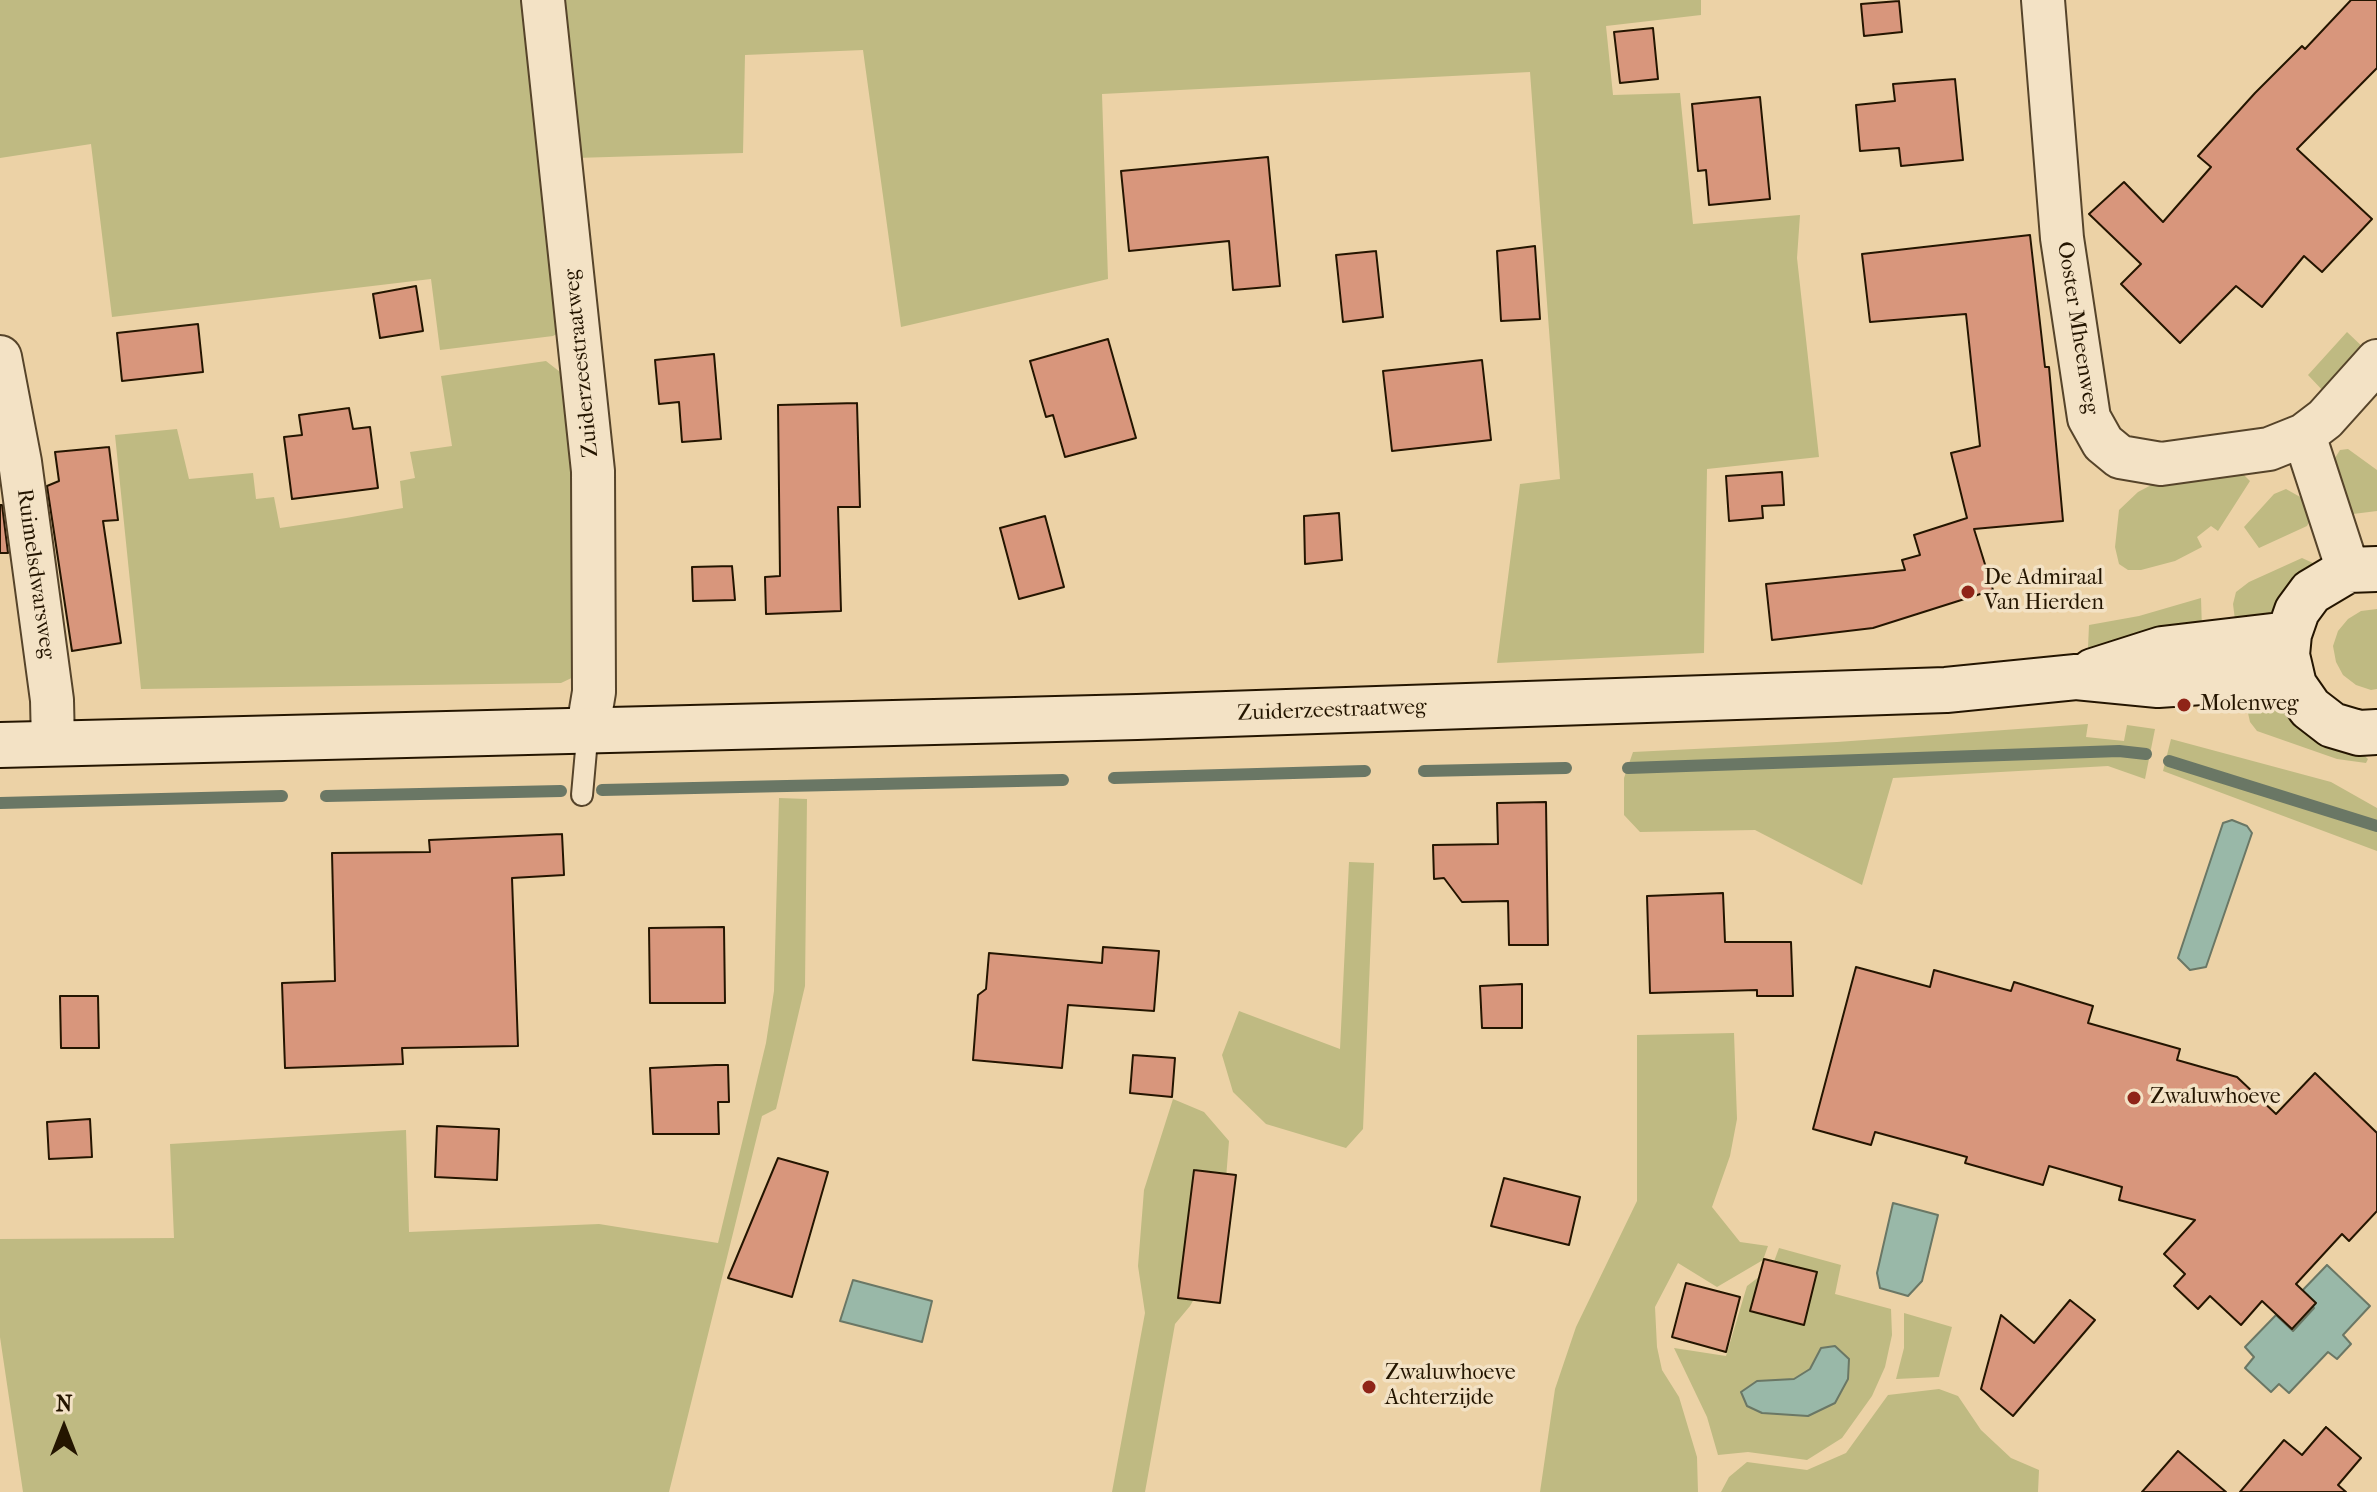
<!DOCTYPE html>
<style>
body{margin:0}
#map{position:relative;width:2377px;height:1492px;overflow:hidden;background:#ecd2a6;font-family:"IM FELL French Canon",serif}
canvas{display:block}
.north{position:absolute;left:24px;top:1388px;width:80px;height:80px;-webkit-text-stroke:6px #f3e2c5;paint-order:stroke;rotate:0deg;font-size:22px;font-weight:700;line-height:32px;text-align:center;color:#241500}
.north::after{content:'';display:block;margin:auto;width:28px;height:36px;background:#241500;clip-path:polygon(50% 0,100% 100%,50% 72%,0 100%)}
</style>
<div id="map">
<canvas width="2377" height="1492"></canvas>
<div class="north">N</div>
</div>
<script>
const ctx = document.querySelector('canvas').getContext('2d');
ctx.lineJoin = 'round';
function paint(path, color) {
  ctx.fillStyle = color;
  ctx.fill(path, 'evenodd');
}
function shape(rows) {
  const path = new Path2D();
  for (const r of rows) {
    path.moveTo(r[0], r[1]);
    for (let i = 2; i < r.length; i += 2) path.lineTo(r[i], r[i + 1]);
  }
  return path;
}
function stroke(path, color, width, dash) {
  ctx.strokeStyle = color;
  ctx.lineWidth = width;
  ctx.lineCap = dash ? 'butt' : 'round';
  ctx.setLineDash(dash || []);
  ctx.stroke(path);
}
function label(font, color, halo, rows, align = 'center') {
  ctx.font = font + ' "IM FELL French Canon",serif';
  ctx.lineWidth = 7;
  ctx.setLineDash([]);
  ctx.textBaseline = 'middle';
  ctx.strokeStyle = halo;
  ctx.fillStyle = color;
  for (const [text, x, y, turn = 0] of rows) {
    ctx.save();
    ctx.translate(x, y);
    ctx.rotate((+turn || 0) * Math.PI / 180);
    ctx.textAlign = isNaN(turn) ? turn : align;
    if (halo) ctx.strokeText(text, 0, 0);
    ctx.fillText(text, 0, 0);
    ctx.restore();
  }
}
const green = shape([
 [0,0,533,0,569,327,553,336,440,350,431,279,112,317,91,144,0,158],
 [557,0,1701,0,1701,15,1606,26,1613,95,1680,93,1693,224,1800,215,1797,258,1819,457,1707,469,1704,653,1497,663,1520,484,1560,479,1530,72,1102,94,1108,279,901,327,863,50,745,55,743,153,575,158],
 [2347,332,2367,351,2325,393,2308,375],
 [546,361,578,386,580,674,561,683,141,689,115,435,177,429,189,479,253,473,256,499,274,497,280,528,346,518,403,508,400,481,415,478,410,452,452,446,441,376],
 [2348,449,2377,470,2377,511,2353,514,2344,509,2333,461,2340,450],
 [2241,472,2250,481,2218,531,2211,526,2197,537,2202,547,2175,561,2141,570,2128,570,2119,564,2115,547,2119,510,2138,492,2157,482],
 [2286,489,2302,498,2310,520,2307,526,2259,548,2244,527,2274,494],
 [2302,558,2313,563,2289,604,2271,616,2236,628,2233,604,2236,592,2249,582],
 [2201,598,2202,630,2088,648,2089,625,2139,616],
 [2377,609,2377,689,2371,690,2356,685,2343,675,2336,662,2333,646,2338,631,2348,619,2361,611],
 [2244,695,2271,696,2285,702,2355,747,2368,759,2366,763,2337,759,2257,731,2250,722],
 [2088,724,2086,737,2124,741,2127,725,2155,729,2145,779,2108,766,1893,778,1862,885,1755,830,1640,832,1624,815,1624,778,1633,752,1837,742],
 [2171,739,2331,782,2377,808,2377,851,2163,771],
 [779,798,807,799,805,986,776,1109,762,1116,669,1492,23,1492,0,1337,0,1239,174,1238,170,1144,406,1130,409,1232,599,1224,718,1243,766,1043,774,991],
 [1349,862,1374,863,1363,1129,1346,1148,1266,1124,1233,1092,1222,1055,1239,1011,1340,1049],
 [1734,1033,1737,1119,1730,1156,1712,1207,1740,1242,1768,1246,1763,1260,1717,1287,1678,1263,1655,1307,1657,1347,1662,1370,1679,1397,1697,1457,1698,1492,1540,1492,1555,1389,1576,1327,1637,1201,1637,1035],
 [1173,1099,1204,1112,1229,1141,1220,1254,1190,1306,1175,1324,1145,1492,1112,1492,1145,1313,1138,1266,1144,1190],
 [1779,1248,1841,1265,1835,1294,1891,1309,1892,1335,1885,1367,1872,1396,1842,1438,1807,1460,1748,1452,1718,1455,1707,1417,1674,1348,1726,1356,1747,1286,1772,1267],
 [1904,1313,1952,1327,1939,1377,1896,1379,1904,1348],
 [1939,1389,1958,1396,1981,1430,2011,1458,2039,1470,2038,1492,1721,1492,1729,1477,1747,1462,1807,1470,1846,1453,1888,1395]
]);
const water = shape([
 [2232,820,2247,826,2252,833,2206,967,2190,970,2178,958,2223,823,2232,820],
 [1893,1203,1938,1215,1922,1281,1908,1296,1880,1288,1877,1273,1893,1203],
 [2327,1265,2370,1306,2343,1335,2351,1344,2337,1359,2328,1352,2289,1393,2279,1384,2271,1392,2245,1368,2254,1357,2245,1347,2276,1315,2293,1331,2314,1308,2299,1294,2327,1265],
 [853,1280,932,1301,922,1342,840,1321,853,1280],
 [1835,1346,1849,1359,1848,1379,1835,1403,1808,1416,1762,1413,1747,1406,1741,1392,1757,1381,1794,1379,1810,1369,1821,1348,1835,1346]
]);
const stream = shape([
 [2169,761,2377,826],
 [1628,768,2119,751,2146,754],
 [1424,771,1566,768],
 [1114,778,1365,771],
 [602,790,1063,780],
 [326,796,561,791],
 [0,803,282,796]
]);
const building = shape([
 [2351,0,2377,0,2377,68,2297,149,2372,219,2322,272,2304,256,2262,307,2236,286,2180,343,2121,284,2141,264,2089,214,2124,182,2163,222,2211,167,2198,156,2255,93,2302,46,2305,49,2351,0],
 [1899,1,1902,32,1864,36,1861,4,1899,1],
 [1653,28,1658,79,1620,83,1614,32,1653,28],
 [1955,79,1963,160,1901,166,1899,148,1860,151,1856,105,1895,101,1893,84,1955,79],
 [1760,97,1770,199,1709,205,1706,170,1698,171,1692,104,1760,97],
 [1268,157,1280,286,1233,290,1229,241,1129,251,1121,171,1268,157],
 [2030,235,2045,367,2049,367,2063,521,1974,529,1993,590,1873,628,1772,640,1766,584,1905,570,1902,560,1920,555,1914,535,1967,518,1951,453,1980,446,1966,314,1870,322,1862,254,2030,235],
 [1535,246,1540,319,1501,321,1497,251,1535,246],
 [1376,251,1383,317,1343,322,1336,255,1376,251],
 [416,286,423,331,380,338,373,294,416,286],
 [198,324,203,372,122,381,117,333,198,324],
 [1108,339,1136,438,1065,457,1053,415,1046,417,1030,361,1108,339],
 [714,354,721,439,682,442,679,402,659,404,655,360,714,354],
 [1482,360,1491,440,1392,451,1383,371,1482,360],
 [857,403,860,507,838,507,841,611,766,614,765,577,780,576,778,405,857,403],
 [349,408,353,429,370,427,378,488,292,499,284,437,302,435,299,415,349,408],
 [109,447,118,520,103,521,121,643,72,651,47,486,59,481,55,452,109,447],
 [1782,472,1784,505,1762,506,1763,518,1729,521,1726,476,1782,472],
 [0,505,2,505,8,553,0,553,0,505],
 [1339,513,1342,560,1305,564,1304,516,1339,513],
 [1045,516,1064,587,1019,599,1000,528,1045,516],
 [732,566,735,600,693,601,692,567,732,566],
 [1546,802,1548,945,1509,945,1508,901,1462,902,1444,878,1434,879,1433,845,1498,844,1497,803,1546,802],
 [562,834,564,875,512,878,518,1046,402,1048,403,1064,285,1068,282,983,335,981,332,853,430,852,429,840,562,834],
 [1723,893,1725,942,1791,942,1793,996,1757,996,1757,990,1650,993,1647,896,1723,893],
 [724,927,725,1003,650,1003,649,928,724,927],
 [1103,947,1159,951,1154,1011,1068,1005,1062,1068,973,1060,978,995,986,989,989,953,1102,963,1103,947],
 [1856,967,1930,987,1934,970,2011,991,2014,982,2093,1006,2088,1023,2180,1049,2177,1060,2237,1077,2276,1114,2315,1073,2377,1133,2377,1211,2349,1241,2342,1234,2296,1284,2316,1303,2292,1329,2262,1301,2241,1325,2210,1296,2198,1309,2174,1286,2185,1274,2164,1254,2195,1220,2119,1200,2122,1187,2049,1166,2043,1185,1965,1163,1967,1157,1875,1132,1871,1145,1813,1129,1856,967],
 [1522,984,1522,1028,1482,1028,1480,986,1522,984],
 [60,996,98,996,99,1048,61,1048,60,996],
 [1133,1055,1175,1058,1172,1097,1130,1093,1133,1055],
 [716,1065,728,1065,729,1102,718,1102,719,1134,653,1134,650,1068,716,1065],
 [90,1119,92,1157,49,1159,47,1122,90,1119],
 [437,1126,499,1129,497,1180,435,1177,437,1126],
 [778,1158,828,1172,792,1297,728,1278,778,1158],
 [1194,1170,1236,1175,1220,1303,1178,1298,1194,1170],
 [1504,1178,1580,1197,1569,1245,1491,1226,1504,1178],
 [1764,1259,1817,1272,1804,1325,1750,1311,1764,1259],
 [1686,1283,1740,1297,1726,1352,1672,1337,1686,1283],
 [2070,1300,2095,1320,2013,1416,1981,1389,2001,1315,2034,1343,2070,1300],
 [2326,1427,2361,1458,2338,1485,2346,1492,2240,1492,2284,1440,2302,1455,2326,1427],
 [2178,1451,2226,1492,2142,1492,2178,1451]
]);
const service = shape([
 [582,795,588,728]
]);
const minor = shape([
 [543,0,593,471,594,692,588,728],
 [2043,0,2062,238,2089,418,2103,443,2120,457,2161,464,2269,449,2304,435,2325,419,2377,361],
 [0,357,20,462,52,700,53,744],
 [2304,435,2348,570]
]);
const secondary = shape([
 [2377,569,2348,570,2311,592,2297,611,2289,634,2287,655,2294,685,2310,708,2332,725,2359,733,2377,732],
 [2093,671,2162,649,2289,634],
 [0,745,1137,717,1946,690,2076,677,2158,685,2290,676]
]);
const markers = [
 [1968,592,8,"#8f2418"],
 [2184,705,8,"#8f2418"],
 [2134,1098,8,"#8f2418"],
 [1369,1387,8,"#8f2418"]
];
const streetNames = [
 ["Ooster Mheenweg",2077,328,81],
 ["Zuiderzeestraatweg",582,363,-96],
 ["Ruimelsdwarsweg",35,574,82],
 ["Zuiderzeestraatweg",1332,711,-2]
];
const poiNames = [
 ["De Admiraal",1984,579],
 ["Van Hierden",1984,604],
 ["Molenweg",2200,705],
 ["Zwaluwhoeve",2150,1098],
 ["Zwaluwhoeve",1385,1374],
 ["Achterzijde",1385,1399]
];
paint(green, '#bfba82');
paint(water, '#99b8a8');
stroke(water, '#6a7765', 2);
stroke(stream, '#6a7765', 12);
paint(building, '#d8967c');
stroke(building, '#241500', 2);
stroke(service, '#56442a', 24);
stroke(minor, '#56442a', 46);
stroke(secondary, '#241500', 48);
stroke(service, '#f3e2c5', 20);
stroke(minor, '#f3e2c5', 42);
stroke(secondary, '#f3e2c5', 44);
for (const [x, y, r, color] of markers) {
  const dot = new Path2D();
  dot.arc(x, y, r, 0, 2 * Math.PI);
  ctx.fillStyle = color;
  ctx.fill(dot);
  stroke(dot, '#f3e2c5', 3);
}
label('22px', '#241500', '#f3e2c5', streetNames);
label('22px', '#241500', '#f3e2c5', poiNames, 'left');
</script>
